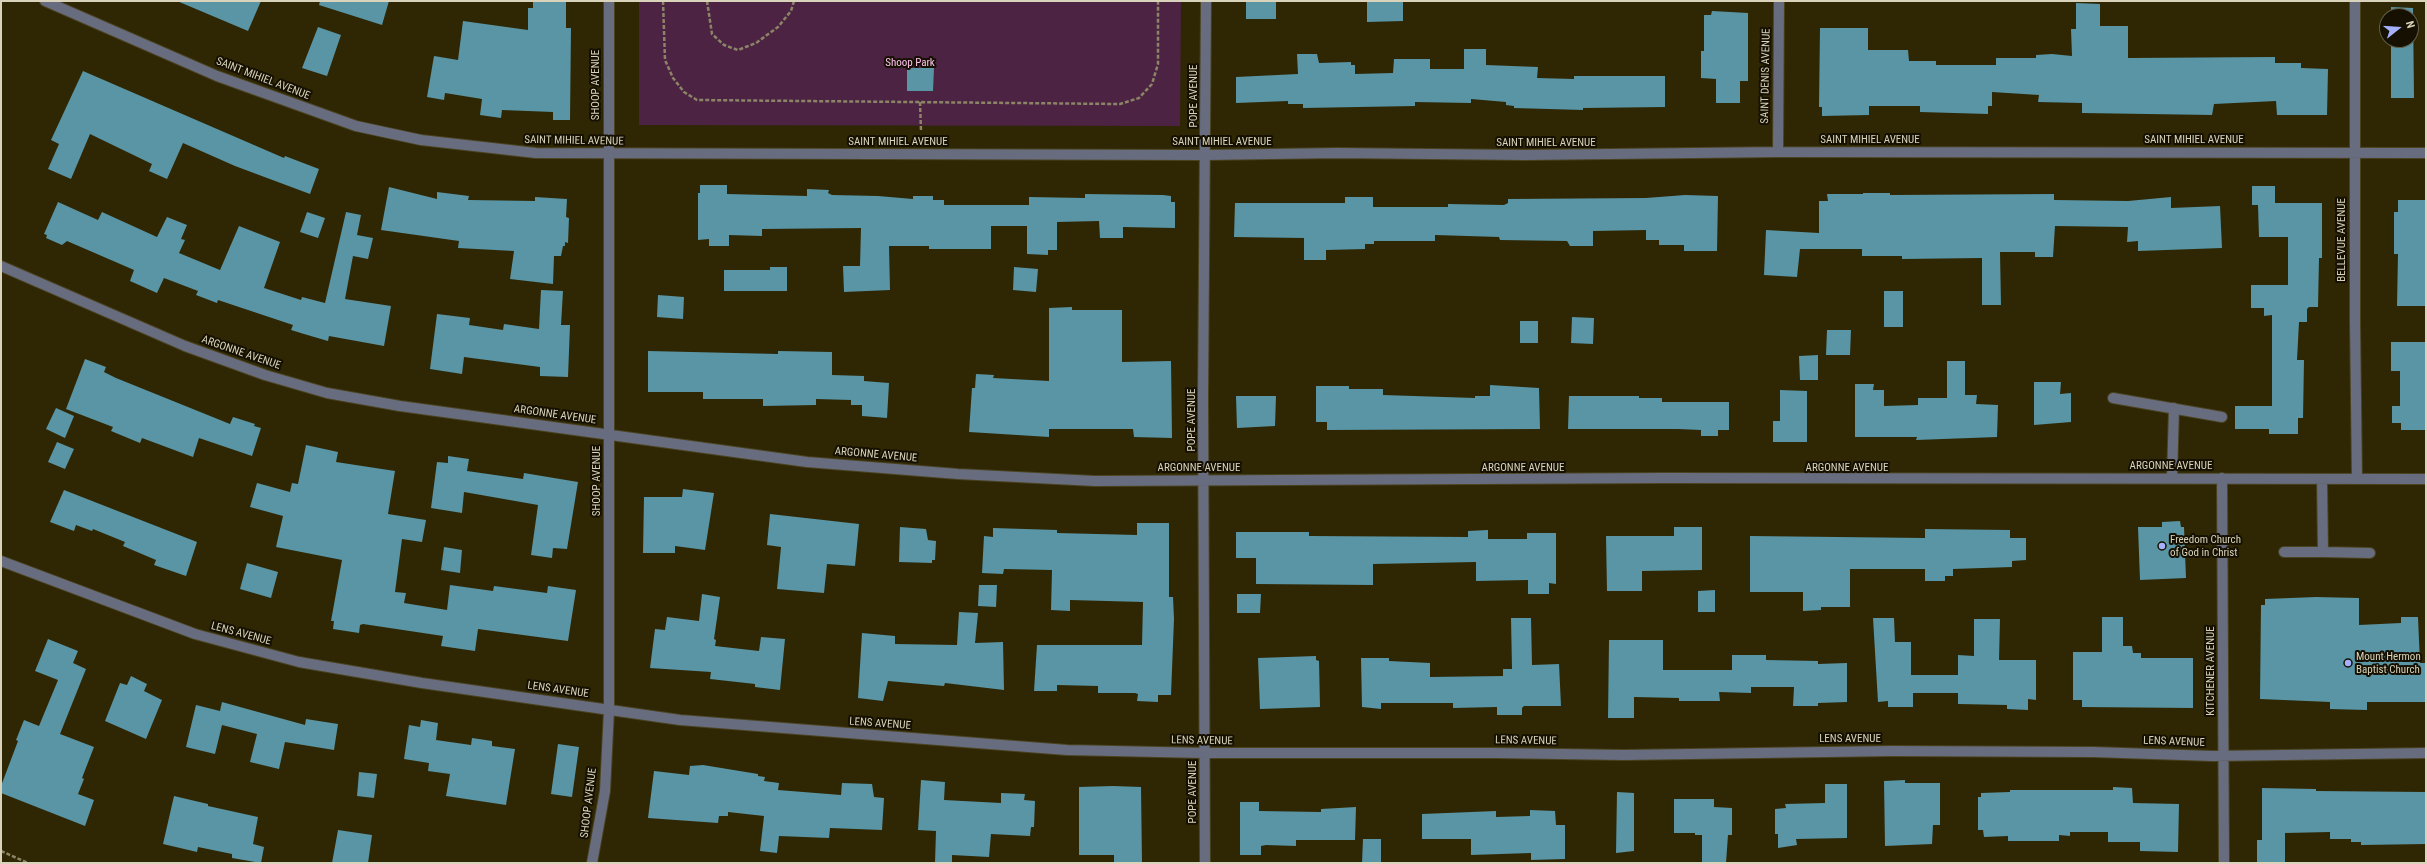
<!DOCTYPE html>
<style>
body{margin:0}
#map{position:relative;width:2427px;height:864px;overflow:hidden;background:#2f2703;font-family:"Roboto Condensed",sans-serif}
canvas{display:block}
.frame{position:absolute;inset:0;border:2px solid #d8d3ba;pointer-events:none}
.north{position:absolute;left:2379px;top:8px;width:40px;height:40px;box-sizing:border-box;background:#151001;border:1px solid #635e4b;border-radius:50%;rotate:73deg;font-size:11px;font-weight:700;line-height:16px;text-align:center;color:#d8d3ba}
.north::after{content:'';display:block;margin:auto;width:14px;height:18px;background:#a5b1fc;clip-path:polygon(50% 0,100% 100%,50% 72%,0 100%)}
</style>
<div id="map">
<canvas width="2427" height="864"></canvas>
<div class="frame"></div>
<div class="north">N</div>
</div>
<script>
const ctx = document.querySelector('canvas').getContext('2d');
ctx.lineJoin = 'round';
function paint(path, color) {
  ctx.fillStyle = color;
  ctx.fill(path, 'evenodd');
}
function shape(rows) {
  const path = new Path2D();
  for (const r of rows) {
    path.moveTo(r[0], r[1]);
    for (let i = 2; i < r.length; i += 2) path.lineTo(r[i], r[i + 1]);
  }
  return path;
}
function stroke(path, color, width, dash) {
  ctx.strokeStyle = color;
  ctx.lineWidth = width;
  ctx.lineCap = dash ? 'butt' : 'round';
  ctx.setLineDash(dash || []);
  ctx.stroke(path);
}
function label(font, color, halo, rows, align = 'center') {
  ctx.font = font + ' "Roboto Condensed",sans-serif';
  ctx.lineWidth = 4;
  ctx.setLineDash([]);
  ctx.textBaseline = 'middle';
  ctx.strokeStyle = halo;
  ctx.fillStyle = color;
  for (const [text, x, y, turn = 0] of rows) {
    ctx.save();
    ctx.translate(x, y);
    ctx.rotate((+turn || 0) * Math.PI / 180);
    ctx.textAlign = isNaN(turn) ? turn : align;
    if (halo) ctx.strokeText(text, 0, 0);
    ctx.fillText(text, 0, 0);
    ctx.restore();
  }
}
const green = shape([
 [639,1,1181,1,1180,126,639,125]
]);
const building = shape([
 [177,1,261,1,248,31],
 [320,1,389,1,382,25,319,5],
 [533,1,566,1,566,28,571,28,570,120,553,120,553,112,502,110,501,118,480,115,482,99,445,93,444,100,427,97,434,56,458,60,463,21,528,30,528,8,533,8],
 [1367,1,1403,1,1403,21,1367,22],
 [1246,2,1276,2,1276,19,1246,19],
 [2076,3,2100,4,2100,26,2128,26,2128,58,2275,57,2275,63,2301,63,2301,68,2328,69,2327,115,2277,115,2276,101,2214,104,2212,115,2082,113,2082,103,2038,102,2039,95,1992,92,1992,106,1988,106,1988,114,1920,112,1920,106,1869,106,1869,115,1822,116,1822,107,1819,107,1820,28,1868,28,1868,50,1908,50,1909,61,1936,61,1936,65,1996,65,1996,58,2036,58,2036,55,2052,54,2072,56,2071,29,2076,29],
 [2391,7,2413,8,2414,98,2391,98,2391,40,2411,40,2411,16,2391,16],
 [1712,11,1748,13,1748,81,1740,81,1740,103,1716,103,1716,79,1701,78,1701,51,1704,51,1704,15,1711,15],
 [318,27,341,35,327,76,302,68],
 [1464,49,1486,49,1486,65,1538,67,1537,78,1574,79,1574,76,1665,76,1665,107,1583,108,1583,110,1514,108,1514,106,1506,105,1506,102,1471,99,1471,103,1415,102,1415,106,1303,108,1303,104,1288,104,1288,101,1236,103,1236,77,1298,74,1297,54,1317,54,1319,63,1351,62,1351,65,1355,65,1355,74,1393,73,1394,59,1430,59,1430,69,1464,69],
 [907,68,934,68,933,91,907,91],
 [83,71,284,158,285,156,319,169,310,194,235,166,183,143,167,179,149,171,152,164,90,134,71,179,48,169,59,144,51,140],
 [700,185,727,185,727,194,807,196,807,189,829,190,828,193,832,195,878,196,913,199,913,196,933,196,933,200,944,200,944,205,1029,205,1029,197,1085,198,1085,194,1163,195,1171,196,1171,202,1175,202,1175,228,1123,227,1123,238,1100,238,1099,221,1057,222,1057,250,1048,250,1048,255,1027,254,1027,226,991,226,991,249,929,249,929,246,889,246,890,290,844,292,843,266,860,266,861,228,762,229,762,236,729,235,729,246,709,246,709,239,698,240,698,193,700,193],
 [2252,186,2275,186,2275,203,2322,203,2322,258,2319,258,2318,307,2309,307,2307,309,2307,322,2299,322,2297,360,2304,360,2303,418,2298,418,2298,434,2269,434,2269,429,2235,429,2235,406,2272,406,2272,315,2264,316,2264,308,2251,308,2251,285,2288,285,2288,237,2259,237,2258,205,2252,205],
 [389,187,437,199,437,192,469,196,468,200,535,201,535,197,567,199,566,217,569,218,568,243,565,242,565,246,563,246,561,256,554,256,553,284,510,279,514,251,458,248,459,241,381,230],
 [1863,193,1890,193,1890,195,2054,194,2054,200,2128,201,2171,197,2171,208,2220,206,2222,248,2138,251,2138,241,2127,242,2128,227,2055,226,2053,257,2035,257,2035,252,2000,252,2001,305,1982,305,1982,258,1902,259,1902,256,1862,256,1862,249,1800,249,1797,277,1764,275,1766,230,1819,233,1819,201,1828,201,1827,194,1863,194],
 [1685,195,1718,196,1717,251,1684,251,1684,245,1659,245,1659,240,1646,240,1646,230,1593,231,1593,246,1570,246,1567,241,1500,240,1499,237,1435,235,1435,241,1374,241,1374,244,1365,244,1365,249,1326,250,1326,260,1304,260,1304,238,1234,237,1235,203,1345,203,1345,197,1373,197,1373,207,1448,207,1448,204,1504,205,1508,203,1508,199,1646,198],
 [2398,200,2426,200,2426,306,2397,306,2398,254,2394,254,2394,212,2398,212],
 [58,202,98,220,102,212,157,237,167,217,187,225,181,239,185,240,179,253,220,270,239,226,280,242,264,288,301,300,302,297,325,303,346,212,361,215,357,235,373,238,368,259,353,256,345,299,391,306,384,346,329,336,328,341,304,334,291,330,293,325,218,300,217,303,196,295,198,291,164,278,157,293,130,281,134,270,67,241,62,245,46,238,47,235,44,234],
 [307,212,325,218,318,238,300,232],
 [770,267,787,267,787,291,724,291,724,270,770,270],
 [1014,267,1038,269,1036,292,1013,290],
 [541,290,563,291,561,325,570,325,568,377,540,376,540,367,464,357,462,374,430,369,437,314,470,318,469,325,503,330,504,324,539,329],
 [1884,291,1903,291,1903,327,1884,327],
 [658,295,684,297,683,319,657,317],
 [1072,307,1072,310,1122,310,1122,362,1171,361,1172,438,1134,437,1133,429,1049,429,1049,437,969,432,972,388,975,388,976,374,994,375,993,378,1049,381,1049,308],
 [1572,317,1594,318,1593,344,1571,343],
 [1520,321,1538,321,1538,343,1520,343],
 [1827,330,1851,330,1850,355,1826,355],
 [2391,342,2426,342,2426,430,2401,430,2401,423,2392,423,2392,406,2400,406,2400,371,2391,371],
 [648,351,778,354,778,351,832,352,832,375,864,376,864,381,889,383,887,418,862,416,862,405,851,405,851,400,816,399,816,405,763,406,763,399,703,399,703,392,648,392],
 [1818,355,1818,380,1800,380,1799,356],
 [85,359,106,367,104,372,116,378,230,424,233,417,255,424,254,426,261,428,252,456,199,438,193,457,142,438,140,443,111,431,113,427,66,409],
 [1947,361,1965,361,1965,395,1977,395,1976,404,1998,405,1997,437,1916,440,1917,437,1855,437,1855,384,1874,384,1873,390,1884,390,1884,406,1918,405,1918,398,1947,398],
 [2034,382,2061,382,2060,394,2071,393,2071,422,2034,425],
 [1490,385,1539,388,1540,429,1327,430,1327,422,1316,422,1316,386,1349,386,1349,389,1383,389,1383,395,1475,398,1475,396,1490,396],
 [1780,390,1807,391,1807,442,1773,442,1773,421,1780,421],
 [1236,396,1276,396,1275,426,1237,428],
 [1569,396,1639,396,1639,398,1662,398,1662,402,1729,402,1729,430,1718,430,1718,436,1701,436,1701,430,1678,429,1568,429],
 [56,408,74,416,65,438,46,429],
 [57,442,74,449,65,469,48,462],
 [306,445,338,452,336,462,395,471,388,514,426,520,422,542,402,539,395,592,406,593,404,603,447,610,450,585,493,591,494,586,547,593,548,586,576,590,568,641,478,629,475,651,441,646,443,636,363,624,360,625,359,633,333,629,334,621,331,621,342,560,276,547,283,516,250,507,257,483,290,492,292,483,298,484],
 [448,456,469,459,467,471,523,479,524,473,578,482,567,549,553,548,552,558,531,555,538,505,464,492,462,513,431,508,437,462,448,463],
 [683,489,714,493,705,550,675,546,675,553,643,553,644,497,682,497],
 [64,490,197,542,186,576,154,565,156,560,123,546,125,542,93,529,92,531,76,525,74,531,50,522],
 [770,514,859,524,855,566,827,564,824,593,777,589,781,547,767,545],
 [2180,521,2181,527,2184,527,2186,578,2140,580,2138,527,2162,527,2162,522],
 [1137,523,1169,523,1169,597,1173,597,1174,619,1171,695,1158,695,1158,702,1137,701,1138,694,1135,693,1098,693,1098,686,1057,685,1057,691,1034,691,1037,645,1142,645,1143,602,1070,600,1070,611,1051,610,1052,570,1004,569,1003,574,982,573,984,536,993,537,993,528,1057,530,1057,533,1137,535],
 [900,527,926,529,928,540,936,541,935,560,932,560,932,563,899,562],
 [1674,527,1702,527,1702,570,1642,571,1642,591,1607,591,1606,536,1674,536],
 [1925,529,2010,530,2010,538,2026,538,2026,560,2012,561,2012,567,1953,569,1953,576,1945,576,1945,581,1925,581,1925,569,1850,569,1850,607,1821,607,1821,610,1803,611,1803,592,1750,592,1750,536,1925,538],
 [1488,530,1488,539,1527,539,1527,533,1556,533,1556,584,1549,583,1549,594,1528,594,1528,580,1476,581,1476,562,1373,564,1373,585,1256,584,1256,558,1236,558,1236,532,1309,532,1309,536,1468,537,1468,531],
 [444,547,462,550,460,573,441,570],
 [247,563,278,572,271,598,240,589],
 [979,585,997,585,996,607,978,606],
 [1715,590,1715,612,1698,612,1698,591],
 [702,594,720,597,714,639,716,640,715,646,759,651,761,637,785,639,780,690,755,687,755,684,710,679,711,672,650,668,655,629,665,630,667,617,699,621],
 [1237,594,1261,594,1260,613,1237,613],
 [2316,597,2359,598,2359,625,2401,623,2401,617,2418,617,2420,663,2426,663,2426,702,2367,702,2367,710,2330,709,2330,702,2260,699,2261,605,2265,605,2265,599],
 [959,612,978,613,975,643,1003,642,1004,690,945,683,944,686,888,681,883,701,858,698,862,633,895,636,895,644,957,645],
 [2102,617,2123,617,2123,646,2132,646,2133,653,2141,653,2141,658,2193,658,2193,708,2082,707,2082,700,2073,700,2073,652,2102,652],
 [1511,618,1531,618,1532,665,1559,664,1561,706,1524,706,1522,708,1522,715,1497,715,1497,707,1453,708,1453,703,1381,703,1381,709,1362,707,1361,658,1389,658,1389,661,1430,663,1430,677,1503,676,1503,669,1512,669],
 [1873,618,1894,618,1895,642,1911,642,1911,675,1958,675,1958,655,1974,656,1974,619,2000,619,1999,660,2036,660,2036,700,2028,699,2028,710,2007,709,2007,705,1958,704,1958,693,1913,693,1913,707,1888,707,1888,701,1878,702],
 [48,639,78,651,73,663,86,669,60,734,94,747,82,778,84,779,78,794,94,800,85,826,1,793,1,786,18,741,16,740,24,720,39,726,58,680,35,671],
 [1609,640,1663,640,1663,670,1732,670,1732,655,1766,655,1766,660,1818,661,1818,664,1847,663,1847,702,1818,703,1818,706,1793,706,1794,687,1751,687,1751,693,1719,692,1720,701,1679,701,1679,698,1634,697,1634,718,1608,718],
 [1316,656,1316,660,1319,661,1320,707,1260,709,1258,658],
 [131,676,147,684,144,691,162,700,146,739,105,721,120,683,127,685],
 [222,702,305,725,306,719,338,724,334,750,285,742,279,769,250,762,257,734,222,725,215,754,186,747,196,705,220,711],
 [421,720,438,723,436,740,471,745,472,738,492,741,492,746,515,749,506,805,446,796,450,774,428,771,429,763,404,759,409,725,420,727],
 [558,744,579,747,572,797,551,794],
 [703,765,758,774,758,776,765,777,764,781,779,783,778,790,841,795,842,783,872,784,874,797,884,798,882,830,830,828,829,838,779,836,777,853,760,851,764,816,728,812,728,816,719,816,718,823,648,818,654,771,689,775,690,766],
 [359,772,377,774,374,798,357,796],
 [921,780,945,782,944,800,1001,803,1001,793,1025,794,1024,800,1035,801,1034,827,1031,827,1030,836,991,834,989,857,952,855,952,863,935,863,936,831,918,830],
 [1905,780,1905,783,1940,783,1940,825,1933,825,1932,844,1885,846,1884,781],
 [1825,784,1847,784,1847,838,1796,839,1797,845,1778,848,1778,834,1775,834,1775,809,1786,808,1785,804,1825,803],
 [1113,786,1141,787,1142,863,1114,863,1114,855,1079,855,1079,787],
 [2113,787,2132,788,2133,803,2179,804,2178,852,2140,851,2140,842,2108,842,2108,832,2070,832,2070,836,2059,835,2059,841,2008,841,2008,836,1984,837,1983,830,1978,830,1978,797,1981,797,1981,793,2010,792,2010,790,2113,790],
 [2262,788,2316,789,2316,791,2426,792,2426,844,2361,845,2361,842,2351,842,2351,839,2330,839,2330,832,2285,833,2285,863,2257,863,2257,840,2262,840],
 [1617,792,1634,793,1634,851,1616,853],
 [174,796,208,804,208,806,258,817,253,844,264,847,261,863,232,858,232,854,198,847,197,852,163,844],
 [1674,799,1714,799,1714,807,1732,808,1732,835,1728,835,1726,863,1702,863,1702,835,1695,835,1695,833,1674,833],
 [1240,802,1259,802,1259,811,1321,812,1321,809,1356,807,1355,840,1296,840,1296,846,1266,845,1261,846,1261,855,1240,855],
 [1530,810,1555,811,1556,825,1565,825,1565,859,1531,860,1531,853,1471,855,1471,839,1422,839,1422,814,1496,811,1496,817,1530,816],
 [338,830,372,835,368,863,332,863],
 [1363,839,1381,839,1381,863,1362,863]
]);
const path = shape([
 [663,1,665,60,673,78,684,92,697,100,1120,104,1139,98,1152,84,1158,64,1158,1],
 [707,1,712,34,724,45,738,50,756,43,778,27,791,11,794,1],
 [920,102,921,131],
 [1,851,28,863]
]);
const minor = shape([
 [45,1,217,76,356,126,421,140,536,153,1206,155,1337,153,1525,155,1778,152,2426,153],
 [2355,1,2355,322,2357,479],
 [1778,152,1779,1],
 [1,266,185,346,265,375,327,393,400,406,807,462,958,474,1095,481,1662,478,2426,479],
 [2113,398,2222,417],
 [2172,478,2174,408],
 [2222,478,2224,863],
 [2284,552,2323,552,2322,479],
 [2323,552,2370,553],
 [1,561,195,634,299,662,422,683,680,720,1067,750,1205,753,1496,753,1624,755,1891,751,2093,752,2213,756,2426,753],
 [592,863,605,791,609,710,609,1],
 [1205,863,1203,396,1206,1]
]);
const markers = [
 [2162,546,4,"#a5b1fc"],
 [2348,663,4,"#a5b1fc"]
];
const parkNames = [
 ["Shoop Park",910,63]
];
const streetNames = [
 ["SAINT DENIS AVENUE",1766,76,-89],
 ["SAINT MIHIEL AVENUE",263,79,21],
 ["SHOOP AVENUE",596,85,-90],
 ["POPE AVENUE",1194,96,-90],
 ["SAINT MIHIEL AVENUE",1870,140],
 ["SAINT MIHIEL AVENUE",2194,140],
 ["SAINT MIHIEL AVENUE",574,141,1],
 ["SAINT MIHIEL AVENUE",898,142],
 ["SAINT MIHIEL AVENUE",1222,142],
 ["SAINT MIHIEL AVENUE",1546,143],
 ["BELLEVUE AVENUE",2342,240,-90],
 ["ARGONNE AVENUE",241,353,19],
 ["ARGONNE AVENUE",555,415,8],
 ["POPE AVENUE",1192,420,-90],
 ["ARGONNE AVENUE",876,455,5],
 ["ARGONNE AVENUE",2171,466],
 ["ARGONNE AVENUE",1199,468],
 ["ARGONNE AVENUE",1523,468],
 ["ARGONNE AVENUE",1847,468],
 ["SHOOP AVENUE",597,481,-90],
 ["LENS AVENUE",241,634,15],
 ["KITCHENER AVENUE",2211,671,-90],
 ["LENS AVENUE",558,690,8],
 ["LENS AVENUE",880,724,4],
 ["LENS AVENUE",1850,739],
 ["LENS AVENUE",1202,741,1],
 ["LENS AVENUE",1526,741,1],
 ["LENS AVENUE",2174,742,2],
 ["POPE AVENUE",1193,792,-90],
 ["SHOOP AVENUE",589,803,-83]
];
const poiNames = [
 ["Freedom Church",2170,540],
 ["of God in Christ",2170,553],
 ["Mount Hermon",2356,657],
 ["Baptist Church",2356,670]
];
paint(green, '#4c2343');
paint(building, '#5995a5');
stroke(minor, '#4a4320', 12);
stroke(path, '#8b8466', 2.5, [4, 2]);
stroke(minor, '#686c7f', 10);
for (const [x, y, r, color] of markers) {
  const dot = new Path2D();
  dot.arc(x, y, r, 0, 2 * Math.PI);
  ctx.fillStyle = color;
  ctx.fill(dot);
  stroke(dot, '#151001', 1.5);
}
label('11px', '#fec0ed', '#151001', parkNames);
label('11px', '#d8d3ba', '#151001', streetNames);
label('11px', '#d8d3ba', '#151001', poiNames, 'left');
</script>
